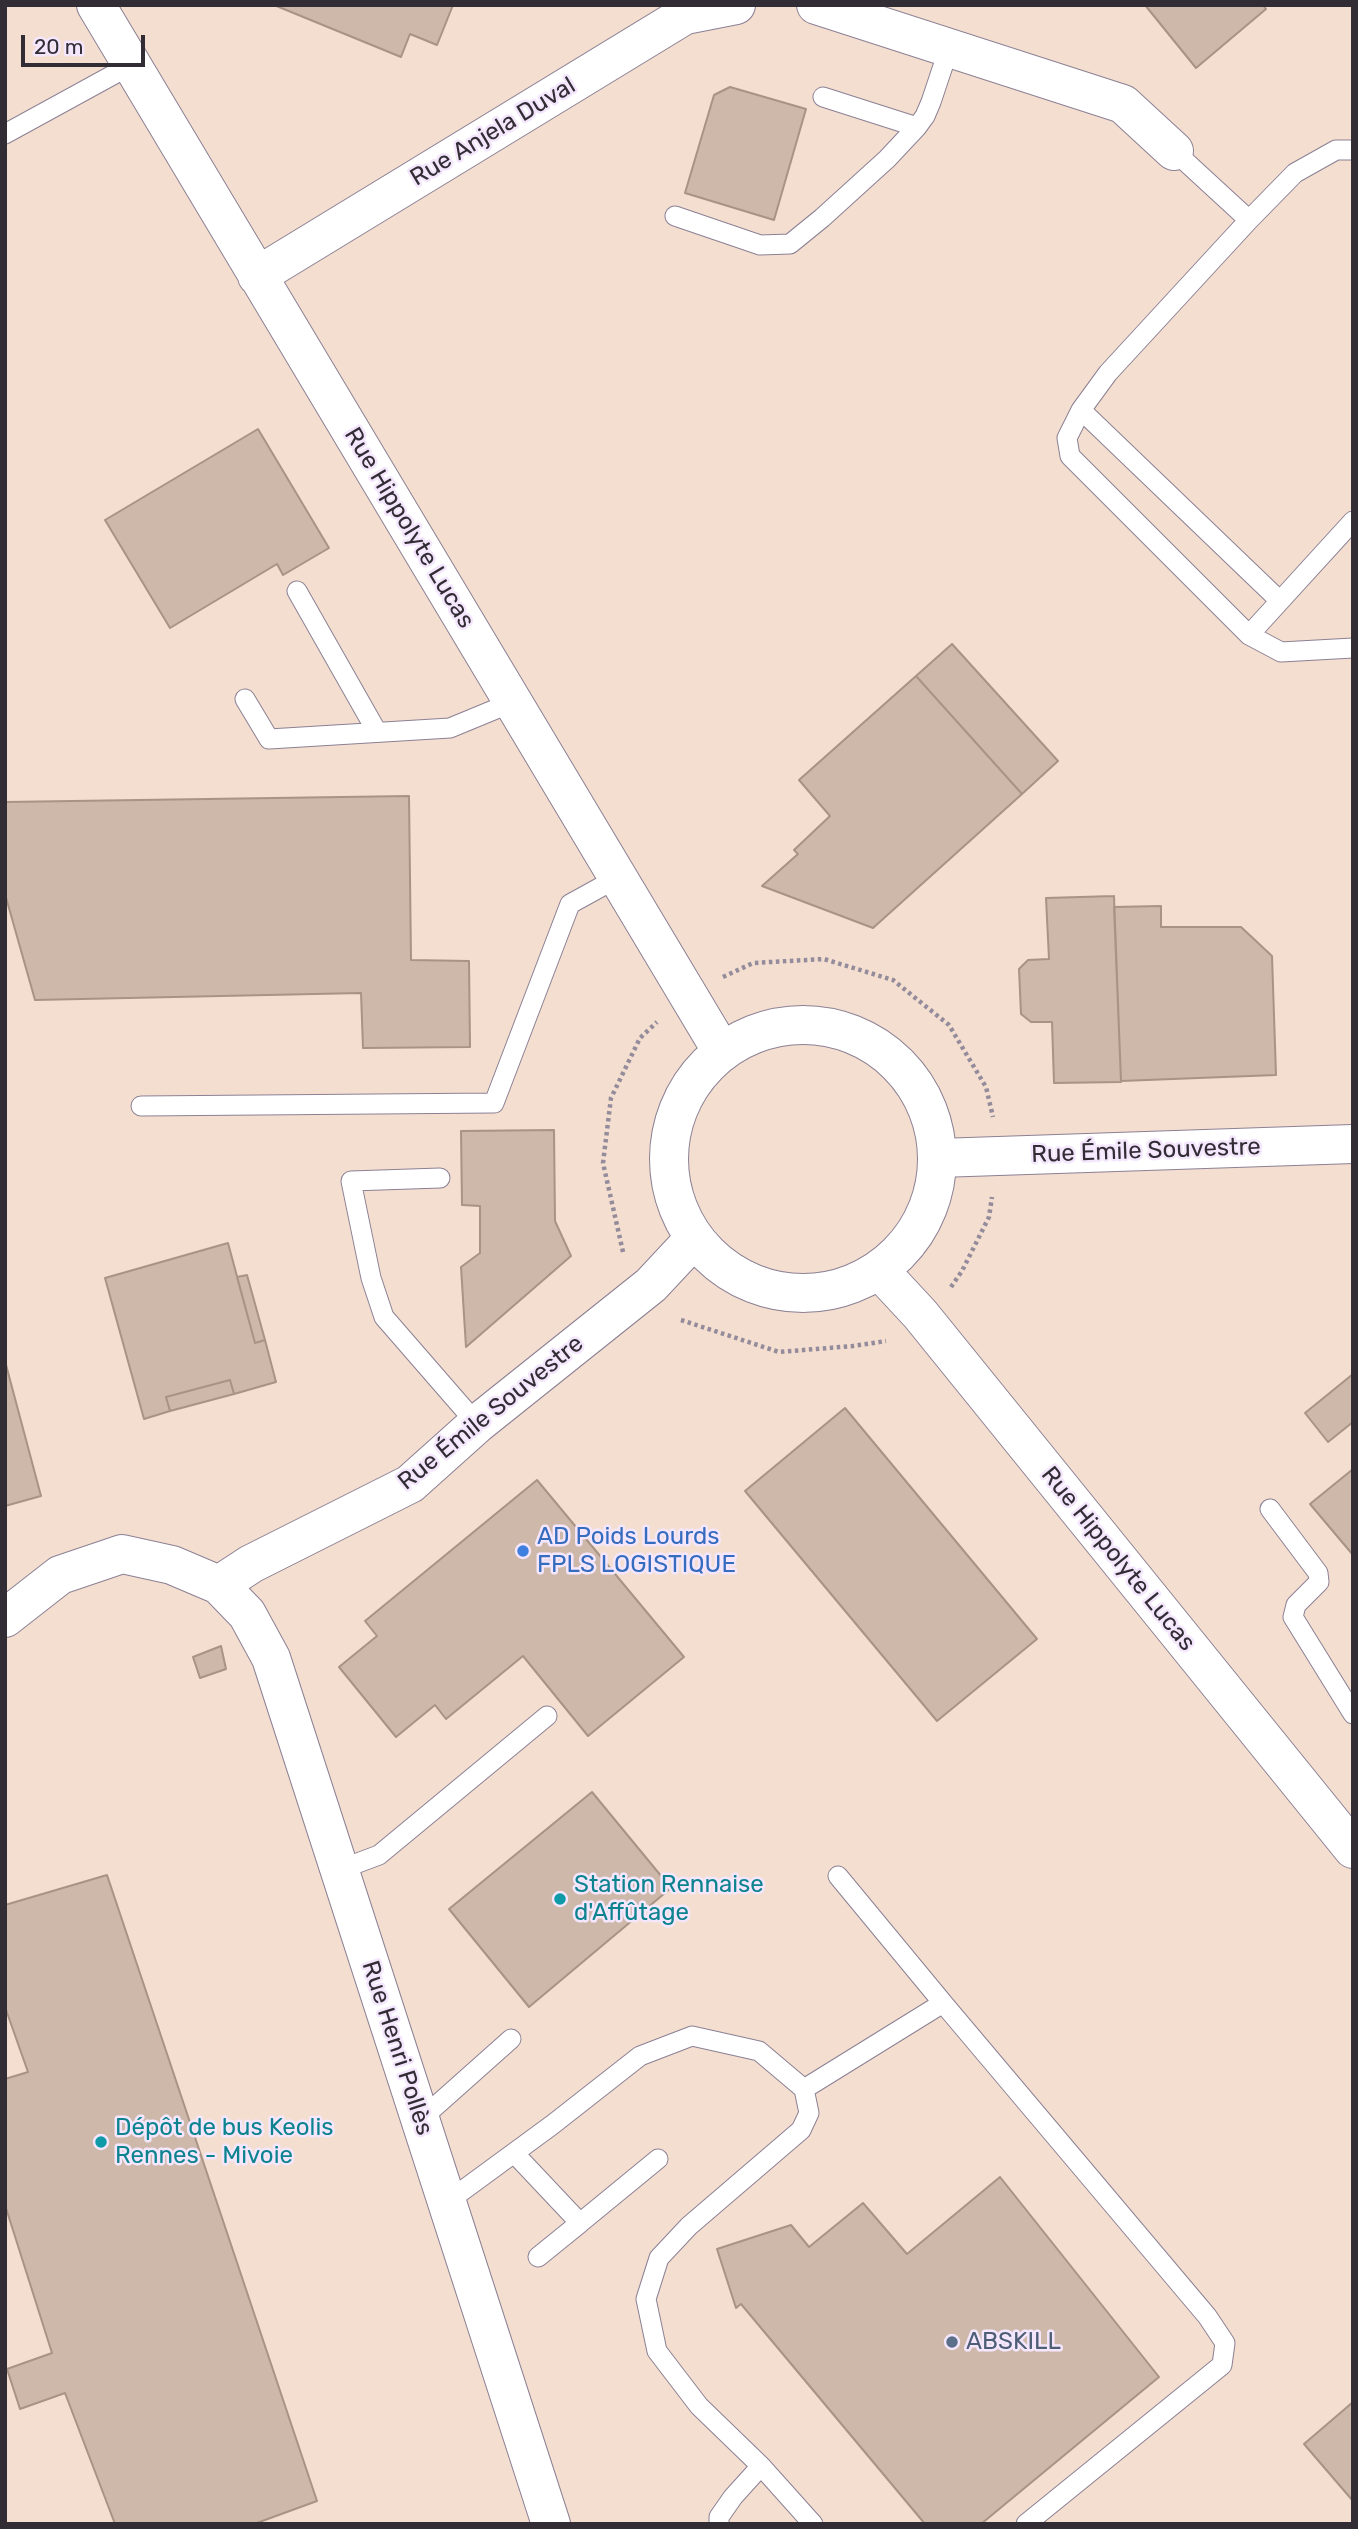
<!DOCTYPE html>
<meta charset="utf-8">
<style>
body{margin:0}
#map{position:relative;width:1358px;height:2529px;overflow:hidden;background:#f4e7fd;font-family:Rubik,sans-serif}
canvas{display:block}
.frame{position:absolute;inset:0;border:7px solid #322d35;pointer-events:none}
.scale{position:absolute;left:21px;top:35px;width:124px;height:32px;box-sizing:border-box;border:4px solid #322d35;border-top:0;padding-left:9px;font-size:21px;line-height:24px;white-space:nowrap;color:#322d35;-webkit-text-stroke:5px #f4e7fd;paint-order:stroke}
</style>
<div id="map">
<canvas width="1358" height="2529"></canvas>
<div class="frame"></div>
<div class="scale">20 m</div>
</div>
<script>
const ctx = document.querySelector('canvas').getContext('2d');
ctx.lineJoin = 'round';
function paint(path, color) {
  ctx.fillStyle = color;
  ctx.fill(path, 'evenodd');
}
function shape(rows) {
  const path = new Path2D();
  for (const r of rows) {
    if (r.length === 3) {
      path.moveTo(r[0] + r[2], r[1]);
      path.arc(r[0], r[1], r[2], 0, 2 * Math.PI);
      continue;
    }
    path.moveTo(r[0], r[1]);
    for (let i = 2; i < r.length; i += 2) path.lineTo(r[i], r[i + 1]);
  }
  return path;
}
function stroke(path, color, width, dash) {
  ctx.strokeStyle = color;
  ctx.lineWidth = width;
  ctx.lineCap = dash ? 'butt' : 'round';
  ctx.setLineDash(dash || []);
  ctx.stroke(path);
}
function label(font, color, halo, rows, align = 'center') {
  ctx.font = font + ' Rubik,sans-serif';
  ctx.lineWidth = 5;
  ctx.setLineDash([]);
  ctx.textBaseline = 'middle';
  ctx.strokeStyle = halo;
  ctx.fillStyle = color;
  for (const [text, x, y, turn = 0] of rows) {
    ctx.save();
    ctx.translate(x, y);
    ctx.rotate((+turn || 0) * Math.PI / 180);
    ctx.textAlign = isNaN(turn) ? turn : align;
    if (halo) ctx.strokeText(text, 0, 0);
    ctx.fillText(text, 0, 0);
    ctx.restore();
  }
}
const industrial = shape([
 [5,5,1353,5,1353,2524,5,2524]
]);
const building = shape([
 [274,5,453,5,437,45,410,34,401,57,274,5],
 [1145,5,1263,5,1266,9,1196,68,1145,5],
 [730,87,806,109,774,220,685,193,714,95,730,87],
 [258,429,329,548,283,575,277,564,170,628,105,520,258,429],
 [952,644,1058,761,1022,794,916,676,952,644],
 [916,676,1022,794,873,928,762,886,798,854,794,850,830,816,799,780,916,676],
 [409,796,411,960,469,961,470,1047,363,1048,361,993,35,1000,5,894,5,802,409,796],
 [1114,896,1121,1082,1054,1083,1052,1022,1031,1022,1021,1014,1019,969,1028,960,1049,959,1046,898,1114,896],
 [1161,906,1161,927,1241,927,1272,956,1276,1075,1121,1081,1114,907,1161,906],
 [554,1130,555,1221,571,1256,466,1347,461,1267,480,1253,480,1206,462,1205,461,1131,554,1130],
 [228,1243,255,1343,265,1340,276,1382,234,1394,230,1380,166,1397,170,1411,144,1419,105,1278,228,1243],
 [247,1275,265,1340,255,1343,237,1277,247,1275],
 [5,1361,41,1496,5,1506,5,1361],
 [1353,1374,1353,1422,1328,1442,1305,1413,1353,1374],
 [230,1380,234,1394,170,1411,166,1397,230,1380],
 [845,1408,1037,1639,937,1721,745,1491,845,1408],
 [1353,1469,1353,1555,1310,1504,1353,1469],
 [537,1480,684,1657,588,1736,523,1656,446,1719,435,1705,396,1737,339,1667,377,1636,365,1621,537,1480],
 [221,1646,226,1669,200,1678,193,1657,221,1646],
 [592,1792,671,1888,529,2007,449,1909,592,1792],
 [107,1875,317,2501,254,2524,115,2524,65,2393,20,2409,7,2369,52,2353,5,2205,5,2079,28,2072,5,2007,5,1905,107,1875],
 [1000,2177,1159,2377,981,2524,925,2524,741,2304,736,2308,717,2249,791,2225,809,2247,863,2203,907,2254,1000,2177],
 [1353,2402,1353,2501,1304,2444,1353,2402]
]);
const path = shape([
 [723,977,753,963,824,959,893,980,949,1025,986,1087,993,1117],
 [623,1252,603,1163,611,1098,640,1038,657,1022],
 [951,1287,962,1271,989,1217,992,1197],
 [681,1320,779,1352,853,1346,886,1341]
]);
const service = shape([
 [823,97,917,127,925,116,931,102,949,48],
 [5,134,131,65],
 [1174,151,1249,220,1108,373,1081,410,1067,438,1070,456,1249,635,1281,652,1353,648],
 [675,216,760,245,790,244,822,218,887,159,917,127],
 [1249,220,1295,173,1336,150,1353,150],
 [1081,410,1280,601],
 [297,591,377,732],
 [1249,635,1353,521],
 [245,699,269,739,450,728,513,702],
 [141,1106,494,1103,570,904,619,877],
 [440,1178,351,1181,371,1278,384,1317,477,1424],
 [1270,1509,1318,1573,1319,1582,1296,1605,1293,1617,1353,1714],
 [339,1870,379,1855,547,1716],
 [838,1876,943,2003],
 [804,2089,943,2003,1207,2316,1225,2343,1222,2365,1026,2524],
 [420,2120,511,2039],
 [514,2153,580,2223,658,2159],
 [447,2202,552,2125,640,2056,692,2036,759,2051,804,2089,809,2113,801,2130,689,2226,659,2258,646,2299,657,2351,699,2406,761,2466,813,2524],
 [538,2257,580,2223],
 [719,2524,719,2517,733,2497,761,2466]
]);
const minor = shape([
 [96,5,721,1050],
 [816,5,1123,104,1174,151],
 [257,276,685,15,736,5],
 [803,1159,134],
 [939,1158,1353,1144],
 [880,1271,920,1314,1353,1849],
 [219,1585,247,1614,271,1658,551,2524],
 [5,1618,60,1575,122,1554,172,1565,219,1585,251,1564,410,1484,477,1424,651,1285,693,1240]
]);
const markers = [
 [523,1551,7,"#3f7fe0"],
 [560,1899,7,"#0f9aa8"],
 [101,2142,7,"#0f9aa8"],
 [952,2342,7,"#5c6f8a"]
];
const streetNames = [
 ["Rue Anjela Duval",493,132,-31],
 ["Rue Hippolyte Lucas",409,528,59],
 ["Rue Émile Souvestre",1146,1151,-2],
 ["Rue Émile Souvestre",491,1413,-39],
 ["Rue Hippolyte Lucas",1118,1559,51],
 ["Rue Henri Pollès",397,2048,72]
];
const shopNames = [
 ["AD Poids Lourds",537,1537],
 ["FPLS LOGISTIQUE",537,1565]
];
const cultureNames = [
 ["Station Rennaise",574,1885],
 ["d'Affûtage",574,1913],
 ["Dépôt de bus Keolis",115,2128],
 ["Rennes - Mivoie",115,2156]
];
const serviceNames = [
 ["ABSKILL",966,2342]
];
paint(industrial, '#f3ded0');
paint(building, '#ceb8aa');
stroke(building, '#a89385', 2);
stroke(service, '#8c8094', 21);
stroke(minor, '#8c8094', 40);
stroke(path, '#958c9b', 4.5, [3.5, 3.5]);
stroke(service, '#fff', 19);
stroke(minor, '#fff', 38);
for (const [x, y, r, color] of markers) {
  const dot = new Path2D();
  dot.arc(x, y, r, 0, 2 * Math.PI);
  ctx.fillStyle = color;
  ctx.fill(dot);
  stroke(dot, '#f4e7fd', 2.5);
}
label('24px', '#322d35', '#f4e7fd', streetNames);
label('24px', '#366cbe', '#f4e7fd', shopNames, 'left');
label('24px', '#0d838f', '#f4e7fd', cultureNames, 'left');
label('24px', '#4e5e75', '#f4e7fd', serviceNames, 'left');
</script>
